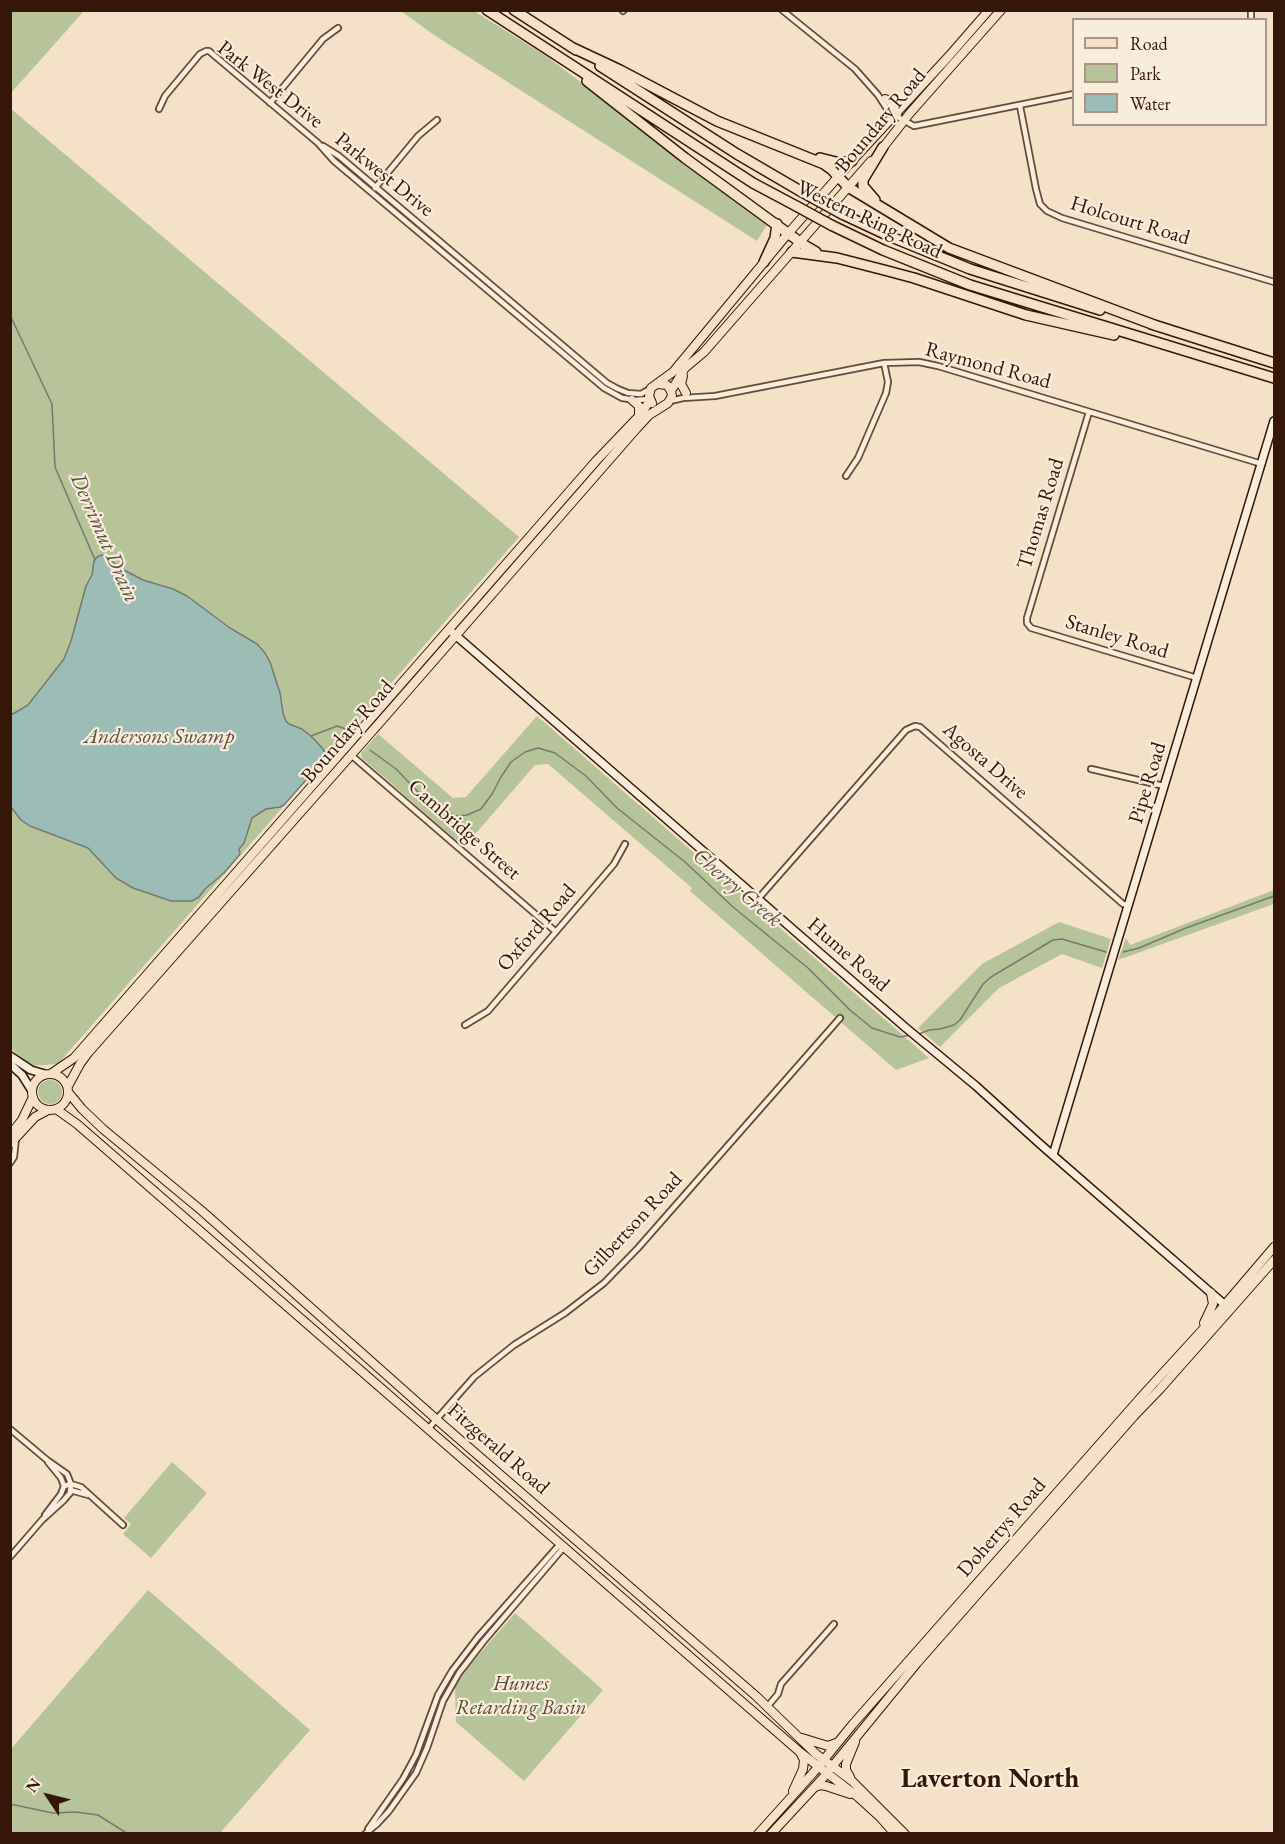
<!DOCTYPE html>
<style>
body{margin:0}
#map{position:relative;width:1285px;height:1844px;overflow:hidden;background:#f5e1c6;font-family:"EB Garamond",serif}
canvas{display:block}
.frame{position:absolute;inset:0;border:12px solid #361607;pointer-events:none}
.legend{position:absolute;left:1072px;top:18px;width:195px;height:108px;box-sizing:border-box;background:#f8ecda;border:2px solid #aa9686;margin:0;padding:8px 10px;list-style:none;font-size:18px;color:#361607}
.legend li{display:flex;align-items:center;gap:12px;height:30px}
.legend b{width:30px;border:2px solid #aa9686}
.north{position:absolute;left:18px;top:1766px;width:60px;height:60px;-webkit-text-stroke:4px #f8ecda;paint-order:stroke;rotate:305deg;font-size:16px;font-weight:700;line-height:24px;text-align:center;color:#361607}
.north::after{content:'';display:block;margin:auto;width:21px;height:27px;background:#361607;clip-path:polygon(50% 0,100% 100%,50% 72%,0 100%)}
</style>
<div id="map">
<canvas width="1285" height="1844"></canvas>
<div class="frame"></div>
<ul class="legend">
<li><b style="height:8px;background:#f5e1c6"></b>Road</li>
<li><b style="height:16px;background:#b7c498"></b>Park</li>
<li><b style="height:16px;background:#9cbdb6"></b>Water</li>
</ul>
<div class="north">N</div>
</div>
<script>
const c = document.querySelector('canvas').getContext('2d');
c.lineJoin = 'round';
function paint(path, color) { c.fillStyle = color; c.fill(path, 'evenodd'); }
const poly = rows => new Path2D(rows.map(r => 'M' + r).join(''));
function trace(path, color, width, dash) { c.strokeStyle = color; c.lineWidth = width; c.lineCap = dash ? 'butt' : 'round'; c.setLineDash(dash || []); c.stroke(path); }
function label(font, color, halo, rows, align = 'center') {
  c.font = font + ' "EB Garamond",serif'; c.lineWidth = 4.5; c.setLineDash([]); c.textBaseline = 'middle'; c.strokeStyle = halo; c.fillStyle = color; for (const [text, x, y, turn = 0] of rows) {
    c.save(); c.translate(x, y); c.rotate((+turn || 0) * Math.PI / 180); c.textAlign = isNaN(turn) ? turn : align; if (halo) c.strokeText(text, 0, 0); c.fillText(text, 0, 0); c.restore();
  }
}
paint(poly([
 [11,10,84,11,11,93,10,11],
 [401,11,474,11,546,56,768,223,757,241,434,35],
 [10,108,519,537,58,1064,31,1066,10,1048],
 [537,716,929,1058,896,1070,690,891,692,888,548,764,535,765,464,847,362,758,361,753,378,734,453,798,466,797],
 [1274,890,1274,904,1118,960,1126,938,1130,945],
 [1059,922,1111,939,1102,968,1062,954,999,988,940,1047,918,1028,982,964],
 '38 1092a12 12 0 1 1 24 0a12 12 0 1 1-24 0Z',
 [172,1462,207,1493,151,1558,123,1534,131,1524,124,1518],
 [148,1590,310,1730,220,1833,11,1833,11,1749],
 [515,1613,603,1690,524,1781,456,1722,455,1687,469,1666]
]), '#b7c498');
const water = poly([
 [102,555,108,557,118,567,143,580,173,589,187,596,230,628,257,644,265,653,270,662,280,693,283,713,286,721,289,724,302,729,311,736,323,749,325,753,319,765,284,805,280,807,266,809,252,818,244,843,239,849,240,854,224,873,205,889,199,897,192,901,171,901,133,888,116,878,88,848,30,826,21,820,11,807,11,715,28,705,64,659,71,641,86,586,92,575,94,561,97,557,102,555]
]);
paint(water, '#9cbdb6');
trace(water, '#737a70', 1.5);
trace(poly([
 [10,315,52,404,55,467,95,560],
 [311,736,337,726,352,731],
 [370,750,396,769,422,796,455,816,467,815,481,809,492,794,501,777,511,762,525,752,538,748,555,753,586,776,617,808,685,862,733,907,808,968,850,1010,872,1028,900,1037,911,1035],
 [1123,952,1139,948,1186,928,1274,896],
 [919,1034,929,1030,940,1029,954,1025,960,1020,983,984,991,977,1053,940,1062,939,1106,952],
 [10,1804,53,1813,76,1812,98,1815,128,1834]
]), '#737a70', 1.5);
const street = poly([
 [782,10,855,69,878,95,889,112,914,126,1074,94],
 [1251,10,1251,20],
 [623,11,624,10],
 [886,100,899,114],
 [270,103,323,39,338,28],
 [1020,106,1036,189,1040,204,1047,211,1062,218,1274,282],
 [159,109,165,96,200,54,206,51,209,51,318,143,334,161,604,388,622,398,636,400,650,399],
 [323,146,339,156,607,383,618,389,628,393,641,394,650,389],
 [375,188,418,136,437,120],
 [670,401,683,398,715,396,884,363,919,362,938,366,1262,464],
 [1089,412,1027,618,1027,623,1031,628,1197,678],
 [846,476,858,458,886,393,888,382,884,363],
 [351,755,555,931],
 [1091,769,1164,786],
 [758,899,906,730,915,726,920,727,1123,904,1128,905],
 [465,1025,488,1011,614,864,625,844],
 [10,1163,14,1157,16,1138],
 [10,1429,47,1460,67,1474,71,1484,70,1493,63,1501,42,1520,10,1557],
 [428,1429,474,1377,514,1345,565,1313,604,1283,638,1248,840,1018],
 [64,1486,71,1484,81,1487,123,1525],
 [70,1490,88,1495],
 [45,1515,61,1494,64,1486,61,1478,48,1462],
 [767,1707,778,1694,781,1684,834,1624],
 [368,1829,403,1779,416,1755,438,1695,452,1671,478,1637,560,1544],
 [365,1834,377,1824,389,1811,416,1773,427,1748,443,1701,459,1673,483,1642,564,1547]
]);
const secondary = poly([
 [453,633,906,1028,976,1086,1040,1144,1225,1305],
 [10,1056,31,1070,45,1074],
 [10,1064,22,1075,32,1091],
 [1053,1155,1274,421]
]);
const primary = poly([
 [885,99,896,103,906,102],
 [881,150,910,113,1001,10],
 [683,376,681,384,686,393],
 [671,391,685,368,704,352,871,161],
 [632,400,639,406,639,416],
 [652,403,649,396,651,388,673,372,785,237,852,161,949,56,989,10],
 [52,1073,74,1058,596,461,642,413,650,400],
 '32 1092a18 18 0 1 1 36 0a18 18 0 1 1-36 0Z',
 [68,1086,80,1064,88,1053,382,720,637,428,649,415,668,403,672,396,671,391,667,385,658,384],
 [68,1092,82,1109,103,1129,202,1211,436,1419,756,1696,816,1754,852,1781,905,1834],
 [56,1109,77,1124,801,1753,858,1797,880,1817,895,1834],
 [10,1135,22,1120,33,1097],
 [10,1144,35,1117,48,1110],
 [1204,1323,1213,1304,1211,1293],
 [802,1738,828,1746,836,1743],
 [850,1777,846,1770,846,1764,855,1742],
 [815,1787,821,1785,826,1786,850,1794],
 [793,1791,803,1769,804,1760,801,1754],
 [758,1834,813,1773,853,1724,1143,1395,1216,1315,1274,1247],
 [771,1834,822,1779,917,1663,1134,1416,1160,1389,1274,1260]
]);
const highway = poly([
 [487,10,753,183,798,207],
 [514,10,576,50],
 [571,47,620,70,717,121,824,164,831,169,848,187,949,248,1157,326],
 [600,66,737,154,802,192],
 [587,81,685,158,804,245,816,252],
 [820,158,840,163,852,161],
 [875,200,863,186,863,180,883,147],
 [842,214,889,236,970,269,1100,310],
 [831,225,883,250,970,285,1274,378],
 [792,252,837,258,884,270,914,278,1026,315,1114,335],
 [764,262,775,238,777,224],
 [1151,324,1274,363]
]);
trace(street, '#664937', 8);
trace(secondary, '#361607', 10);
trace(primary, '#361607', 10);
trace(highway, '#361607', 12);
trace(street, '#f8ecda', 4.5);
trace(secondary, '#f8ecda', 7);
trace(primary, '#f5e1c6', 8);
trace(highway, '#f5e1c6', 9);
const highwayBridge = poly([
 [802,192,842,214],
 [798,207,831,225]
]);
trace(highwayBridge, '#361607', 12, []);
trace(highwayBridge, '#f5e1c6', 9);
label('21px', '#361607', '#f8ecda', [
 ["Park West Drive",270,85,38],
 ["Boundary Road",881,121,-50],
 ["Parkwest Drive",384,175,39],
 ["Western Ring Road",869,220,25],
 ["Holcourt Road",1130,221,17],
 ["Raymond Road",988,366,15],
 ["Thomas Road",1041,514,-73],
 ["Stanley Road",1117,637,17],
 ["Boundary Road",348,732,-49],
 ["Agosta Drive",985,761,41],
 ["Pipe Road",1148,783,-73],
 ["Cambridge Street",464,830,41],
 ["Oxford Road",537,928,-49],
 ["Hume Road",848,955,41],
 ["Gilbertson Road",633,1225,-47],
 ["Fitzgerald Road",498,1449,41],
 ["Dohertys Road",1002,1528,-49]
]);
label('italic 21px', '#5d4a32', '#f8ecda', [
 ["Humes",521,1684],
 ["Retarding Basin",521,1708]
]);
label('italic 22px', '#5a5044', '#f8ecda', [
 ["Derrimut Drain",104,538,66],
 ["Andersons Swamp",159,737],
 ["Cherry Creek",737,888,40]
]);
label('bold 27px', '#361607', '#f8ecda', [
 ["Laverton North",990,1780]
]);
</script>
